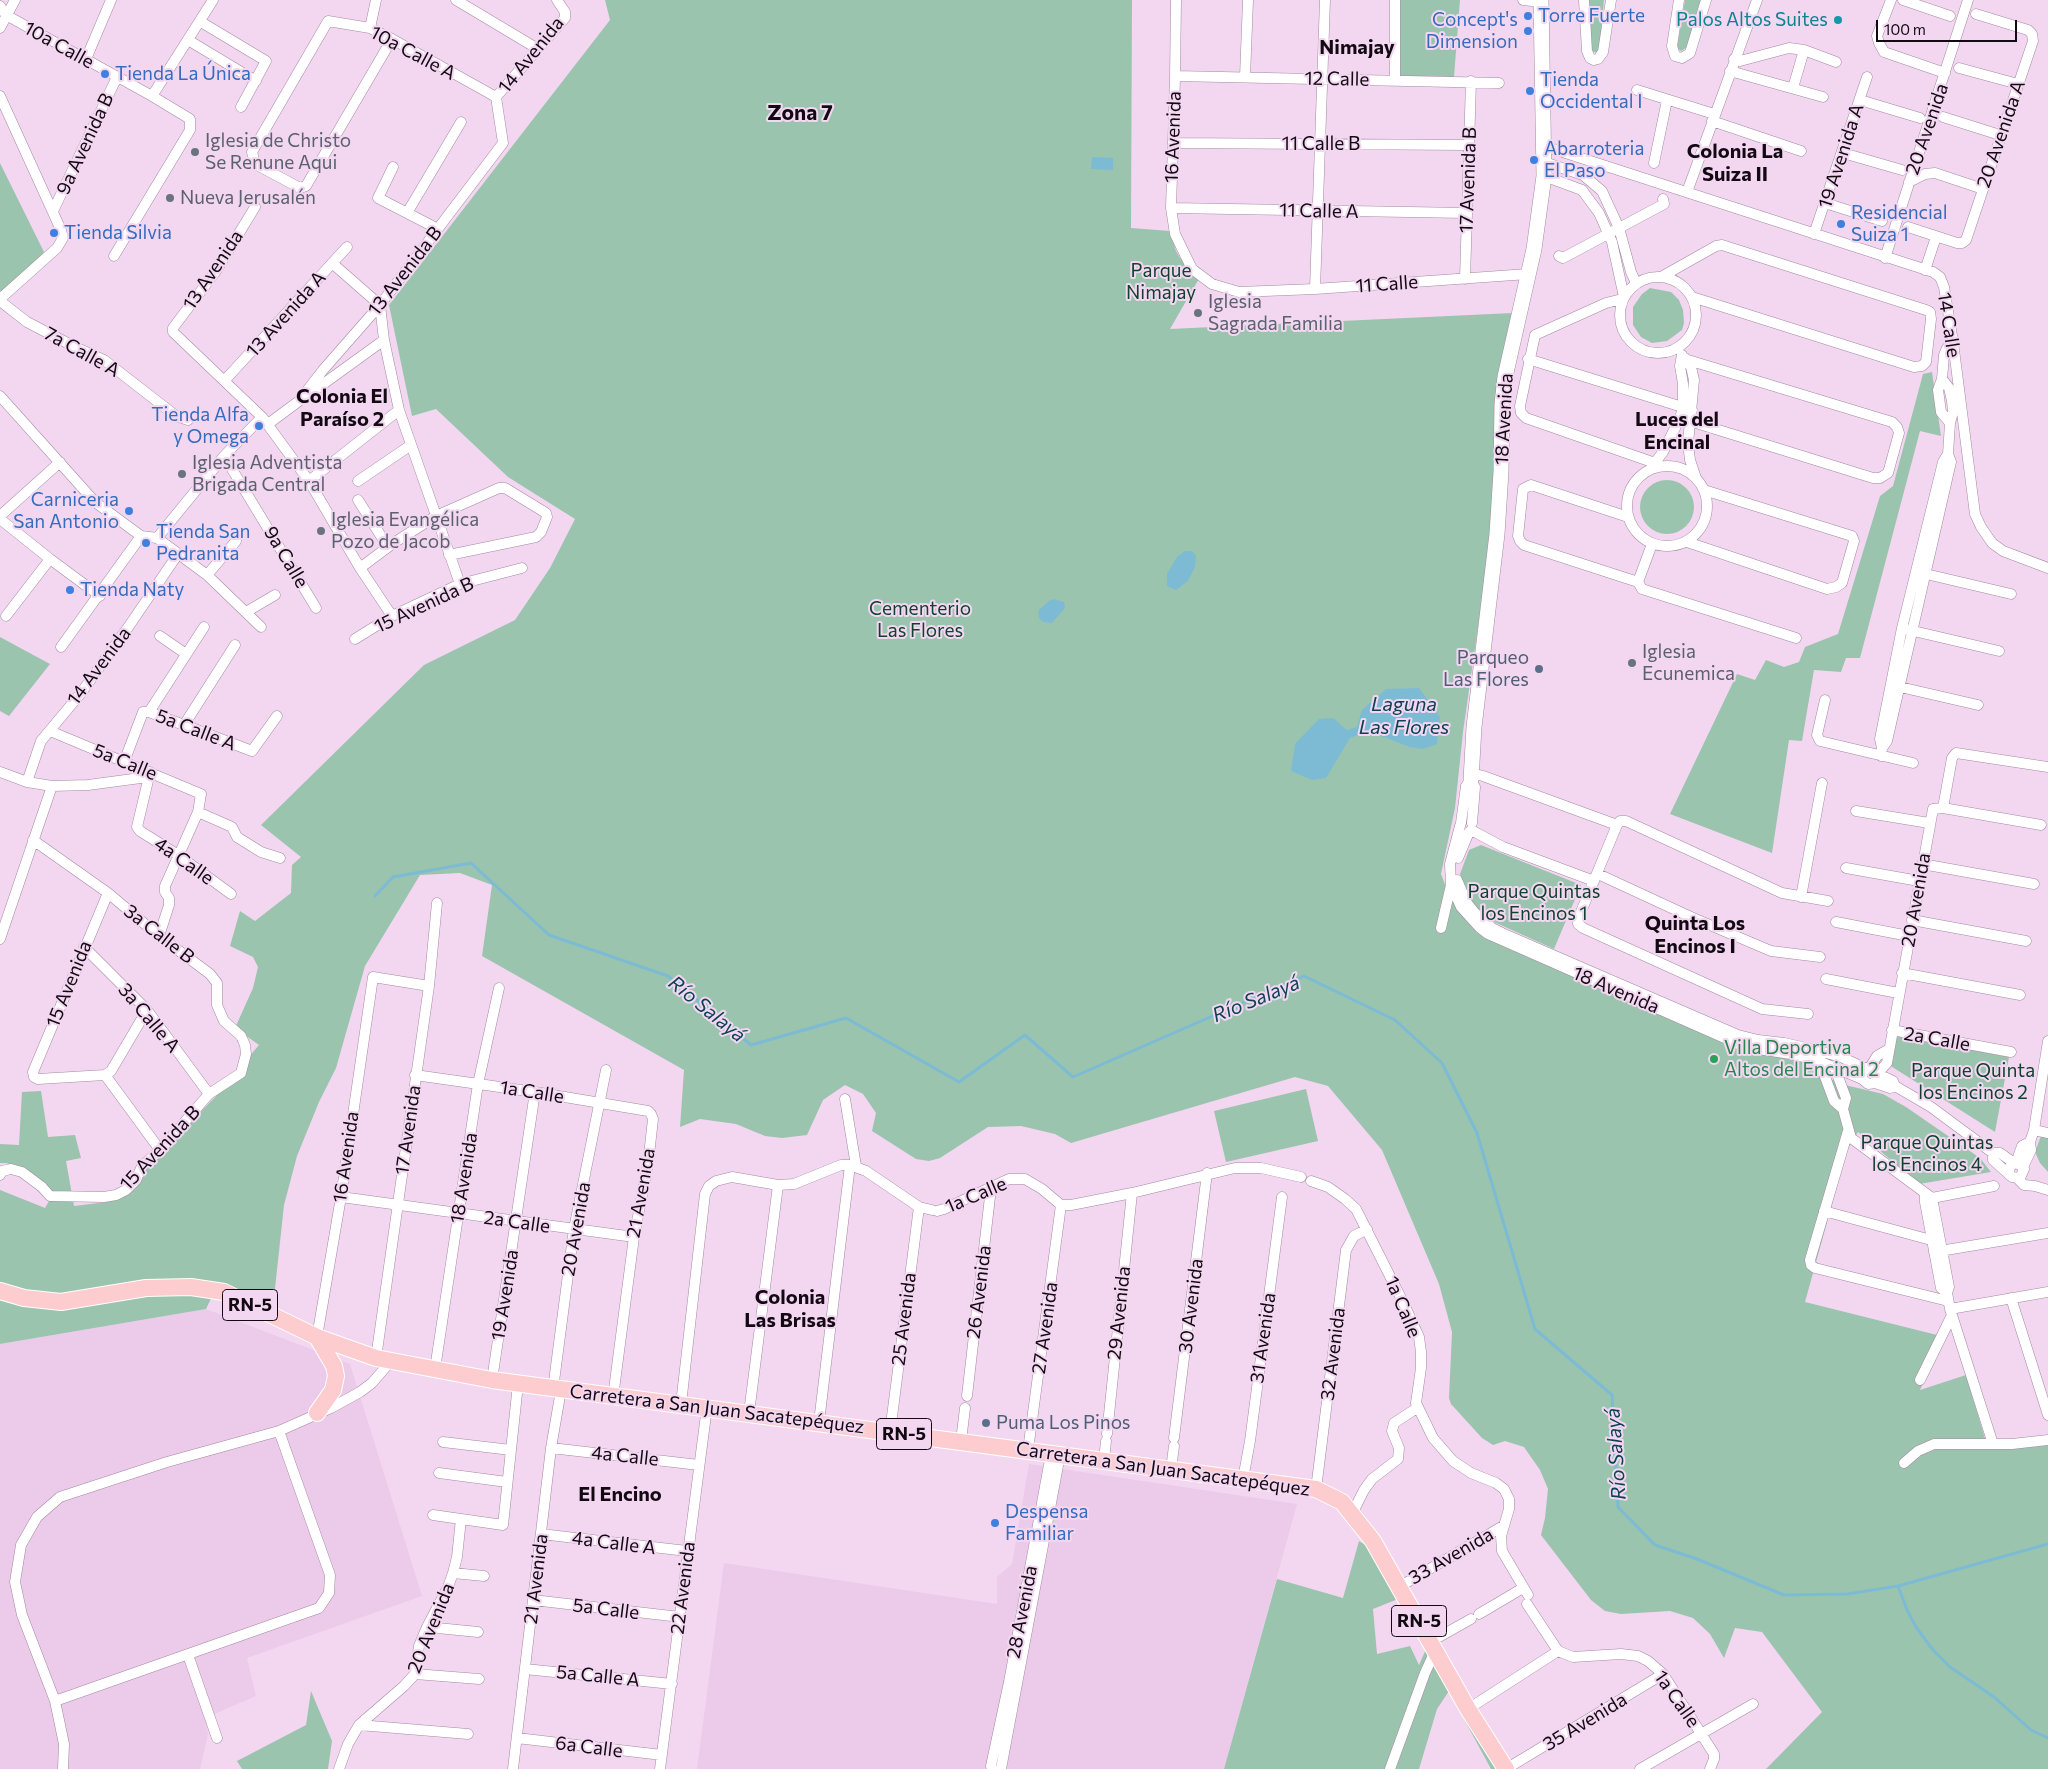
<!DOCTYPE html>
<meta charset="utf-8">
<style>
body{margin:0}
#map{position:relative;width:2048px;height:1769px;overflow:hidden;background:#f3d7f1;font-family:Commissioner,sans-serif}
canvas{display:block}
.scale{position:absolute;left:1876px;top:20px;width:141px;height:22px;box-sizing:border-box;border:2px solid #120912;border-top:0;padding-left:6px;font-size:15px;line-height:18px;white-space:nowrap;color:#120912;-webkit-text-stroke:4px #f3d7f1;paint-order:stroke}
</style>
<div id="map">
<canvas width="2048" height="1769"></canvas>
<div class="scale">100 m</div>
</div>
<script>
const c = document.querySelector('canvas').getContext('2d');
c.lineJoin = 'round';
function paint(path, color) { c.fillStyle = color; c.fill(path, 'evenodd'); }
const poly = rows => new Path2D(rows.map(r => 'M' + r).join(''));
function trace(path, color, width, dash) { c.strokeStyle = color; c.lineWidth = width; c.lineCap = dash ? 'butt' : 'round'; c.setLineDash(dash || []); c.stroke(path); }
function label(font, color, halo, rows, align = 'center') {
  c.font = font + ' Commissioner,sans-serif'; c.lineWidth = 4; c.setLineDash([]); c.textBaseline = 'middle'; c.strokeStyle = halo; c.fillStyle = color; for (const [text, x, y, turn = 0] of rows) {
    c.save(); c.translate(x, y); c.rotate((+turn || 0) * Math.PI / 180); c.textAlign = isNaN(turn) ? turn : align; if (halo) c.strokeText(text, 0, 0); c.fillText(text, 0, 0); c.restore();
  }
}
paint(poly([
 [206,1309,350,1364,422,1596,247,1658,256,1696,205,1718,208,1734,200,1769,0,1769,0,1344],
 [1029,1464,1297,1504,1224,1769,697,1769,724,1563,997,1604,997,1577,1012,1564]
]), '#eccae9');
paint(poly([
 [605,0,1132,0,1131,228,1170,231,1176,251,1180,258,1190,270,1200,277,1170,329,1513,313,1491,536,1463,732,1455,808,1441,874,1450,898,1468,921,1815,1063,1818,1074,1845,1085,1883,1094,1906,1107,1980,1158,1991,1172,1919,1184,1858,1132,1847,1150,1805,1302,1945,1337,1920,1390,1966,1375,1986,1442,2048,1441,2048,1769,1766,1769,1822,1712,1762,1632,1735,1628,1724,1658,1710,1634,1693,1618,1670,1611,1621,1614,1605,1611,1591,1600,1541,1535,1545,1518,1548,1489,1540,1470,1524,1447,1505,1441,1493,1445,1482,1438,1451,1404,1449,1398,1452,1332,1439,1284,1382,1150,1328,1086,1295,1077,1071,1143,1055,1134,1021,1126,988,1127,940,1158,929,1161,916,1159,872,1131,876,1113,863,1094,845,1085,823,1100,807,1135,782,1138,765,1136,736,1124,700,1119,680,1127,684,1070,482,956,492,885,460,873,420,875,365,966,336,1068,319,1102,297,1156,284,1205,273,1307,217,1286,206,1309,0,1344,0,1190,45,1208,49,1201,7,1163,0,1163,0,1144,19,1145,22,1092,41,1091,48,1137,75,1135,81,1158,66,1161,74,1206,107,1202,130,1190,145,1170,216,1096,259,1045,235,1028,253,988,258,967,253,957,230,946,240,911,255,921,291,893,292,865,301,857,261,825,424,665,515,620,550,568,575,519,508,477,436,409,412,416,389,305,610,20],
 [1399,0,1460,0,1454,77,1400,76],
 [1589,0,1604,0,1599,53,1590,51],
 [1685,0,1701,0,1689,46,1681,51,1677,48],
 [0,163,44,252,27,272,2,294,0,290],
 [1650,288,1671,292,1679,300,1683,310,1684,323,1682,330,1667,341,1652,343,1641,337,1633,325,1633,307,1642,294],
 [1932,372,1941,436,1920,431,1860,658,1846,658,1841,672,1814,670,1802,741,1789,740,1772,853,1670,814,1737,674,1755,680,1766,660,1784,667,1799,662,1805,647,1838,634,1880,496,1893,486,1923,374],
 '1640 507a27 27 0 1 1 54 0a27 27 0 1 1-54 0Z',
 [0,637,50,664,9,716,0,711],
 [1481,845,1581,885,1554,949,1483,917,1466,894,1460,874,1469,850],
 [1898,1036,2009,1057,1995,1132,1886,1063],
 [1306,1089,1318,1141,1226,1162,1214,1111],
 [2048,1134,2048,1172,2040,1163,2035,1152,2041,1136],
 [1359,1541,1369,1547,1398,1599,1373,1609,1377,1654,1410,1646,1419,1665,1427,1647,1450,1691,1496,1769,1491,1769,1449,1691,1437,1709,1419,1769,1224,1769,1277,1579,1343,1598],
 [311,1691,332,1741,328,1769,242,1769,237,1761,306,1725]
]), '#9ac4ae');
paint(poly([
 [1092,157,1113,158,1113,170,1091,169],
 [1185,551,1192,551,1196,556,1195,567,1188,581,1176,590,1167,586,1167,574,1177,557],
 [1053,599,1064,602,1065,608,1052,623,1043,622,1039,618,1038,611,1049,601],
 [1419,688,1440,717,1437,744,1423,749,1410,747,1368,731,1350,738,1326,778,1312,780,1291,771,1295,744,1319,719,1333,718,1347,730,1357,727,1362,710,1386,689]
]), '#7dbbd5');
trace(poly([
 [375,896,393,877,471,863,549,935,668,976,751,1045,846,1018,959,1082,1025,1035,1073,1077,1304,976,1395,1020,1442,1063,1477,1133,1535,1329,1612,1395,1618,1507,1655,1545,1697,1559,1784,1595,1847,1594,1898,1586,2048,1544],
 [1898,1586,1907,1610,1916,1627,1933,1650,1950,1667,1994,1697,2031,1730,2048,1738]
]), '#7dbbd5', 3);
const street = poly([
 [456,0,538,49],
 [1176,0,1175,78,1171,208,1175,234,1192,269,1212,284,1239,292,1315,289,1528,274],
 [1523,0,1541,2],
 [1584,0,1587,51,1590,58,1594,60,1598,59,1603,52,1611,0],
 [1679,0,1672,46,1675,56,1682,58,1690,53,1706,0],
 [1891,0,1877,36,1879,43,1884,52,1945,73],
 [1903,0,1950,16],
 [0,6,6,15,152,96,190,119,190,130,114,256],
 [201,22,266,61,241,107],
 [0,28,15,0],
 [370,28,376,0],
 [392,39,306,186,300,188,255,164,252,152,328,21,370,28,392,39,496,97],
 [188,40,256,81],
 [86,59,111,0],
 [1734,59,1740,61,1789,48,1804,50,1836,62],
 [1959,68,2018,84],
 [1730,71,1823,97],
 [1175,76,1499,83],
 [1245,77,1248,0],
 [1395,80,1395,0],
 [1793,88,1804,50],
 [1637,90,1714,114],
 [0,96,61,230,63,238,57,248,0,299],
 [152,96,213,0],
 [496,97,565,18,565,12,557,0],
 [1860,100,1920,118],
 [1943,117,2000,135],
 [1712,121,1801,151],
 [1173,143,1469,145],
 [1544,146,1933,272,1940,277,1944,287,1953,342,1975,514,1981,527,1992,543,2003,551,2048,568],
 [1843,153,1902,170],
 [1544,162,1583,175,1602,191,1619,228,1631,272,1636,283],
 [1654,163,1667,100],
 [393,167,378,198,438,229],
 [1544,176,1582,190,1599,213,1612,242,1624,297],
 [1909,182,1925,174,1935,173,1983,189],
 [1687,192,1757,0],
 [1825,203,1882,221],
 [255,207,216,271,173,328,173,332,262,417,309,481,360,568,392,616],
 [1171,208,1467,213],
 [53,211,117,77],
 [407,213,461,122],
 [1908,227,1957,243,1962,243,1966,240,2033,41,2032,34,2028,30,1976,14],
 [1814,234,1867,77],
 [1559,256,1563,258,1619,228,1664,204,1663,199],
 [1885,258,1968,0],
 [332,263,380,305,384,340,399,410,460,584],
 [1925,270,1936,237],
 '1620 315a38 38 0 1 1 76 0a38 38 0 1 1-76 0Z',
 [1661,277,1716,246,1722,245,1926,310,1930,312,1931,319,1926,362,1922,366,1914,367,1692,297],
 [1465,279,1471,81],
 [1315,289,1325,0],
 [1622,299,1606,303,1535,335,1520,406,1521,413,1526,418,1655,463],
 [0,301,27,322,73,346,104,360,176,416,188,420],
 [1685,358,1691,367,1694,380,1688,443,1690,460,1696,478],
 [1528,359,1692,410],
 [225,380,347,247],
 [308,395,384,340],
 [0,396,95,502,141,536,157,538,207,575,261,627],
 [1680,418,1873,478,1880,478,1888,473,1899,433,1897,427,1892,422,1688,360],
 [1950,423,1941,412,1938,390,1942,379,1944,355,1947,348,1953,342],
 [268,424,299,401,323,370,380,305,503,143,496,97],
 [224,456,316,608],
 '1627 506a40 40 0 1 1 80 0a40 40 0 1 1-80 0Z',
 [1651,468,1663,452,1680,418,1683,408,1683,384,1680,366,1682,355],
 [309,481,399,410],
 [358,481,411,445],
 [358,500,388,547],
 [0,516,60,462],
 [1628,517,1531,485,1523,489,1518,536,1520,541,1524,545,1638,582],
 [0,519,50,559,100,596],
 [157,538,224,456,262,417],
 [1687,542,1827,589,1836,587,1842,583,1854,541,1852,536,1704,490],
 [1652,544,1638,582,1642,589,1796,638],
 [360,568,392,544,436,516,499,488,505,488,546,513,547,517,541,532,536,537,449,555],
 [1926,574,2011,594],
 [207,575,236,541],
 [246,612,275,595],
 [6,616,50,559],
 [1905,629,1999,651],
 [160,636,186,654],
 [355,639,392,616,460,584,522,568],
 [61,647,141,536],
 [1900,687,1978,705],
 [1825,700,1817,735,1820,741,1913,763],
 [149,712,204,627],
 [184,725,235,645],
 [50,731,201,794,198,812,165,886,165,892,169,898,169,905,159,936],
 [1882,748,1880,739,1902,628,1943,462,1948,454],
 [1881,756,1882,748,1887,741,1951,462,1948,454,1950,423,1953,412,1952,401,1949,388,1942,379],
 [124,762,143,712,149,712,184,725,252,751,277,716],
 [0,772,27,782,52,786,88,785,148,777],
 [150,772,137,827,140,831,178,855,231,894],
 [1471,773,1483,776,1617,825],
 [27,782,41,741,81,693,129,626,178,554],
 [1943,808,1952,758,1956,753,2048,767],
 [1856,811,1929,823],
 [198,812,232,827,237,837,261,852,280,858],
 [1461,823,1466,786,1471,780,1475,787,1472,823],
 [1460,826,1450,864,1451,885,1461,907,1479,927,1488,934,1745,1047,1791,1054,1819,1061,1862,1079,1868,1084,1875,1083,1878,1073,1874,1070,1867,1069,1862,1074,1862,1079],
 [1471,830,1503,847,1594,881],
 [1458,858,1469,832],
 [1922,864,2034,884],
 [1846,868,1919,881],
 [1598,874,1691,917,1771,951,1820,957],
 [1457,880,1467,903,1475,913,1492,928,1502,933,1738,1035,1758,1040,1784,1043,1815,1050,1841,1057,1867,1069],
 [108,893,33,1072,34,1077,38,1079,105,1075,160,1150],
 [1801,897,1822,783],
 [1912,920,2026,941],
 [1836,922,1909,936],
 [1441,928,1451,885],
 [0,939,52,786],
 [84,947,147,1010,209,1094],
 [1902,973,2020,995],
 [1826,979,1898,993],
 [1808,1014,1762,1009,1583,928,1578,924,1578,919,1617,825,1620,821,1626,821,1782,893,1828,901],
 [1892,1030,2011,1052],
 [1818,1058,1834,1101,1843,1109],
 [1834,1066,1846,1098,1843,1109,1851,1138,1932,1198,1949,1287,1947,1293,1950,1309,1993,1444],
 [1869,1069,1877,1056,1889,1049],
 [1878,1073,1887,1063,1933,809,1943,808,2041,825],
 [105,1075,111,1071,147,1010],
 [415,1075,535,1092,648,1111,651,1114,653,1119,648,1164,634,1237,613,1397],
 [1875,1083,1890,1088,1895,1086,1893,1081,1878,1074],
 [1895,1086,1931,1107,1993,1153],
 [845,1099,856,1166],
 [2034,1130,2048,1133],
 [1848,1131,1810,1260,1811,1265,1815,1268,1948,1301],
 [1993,1153,1993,1160,2012,1177,2020,1178,2024,1169,2019,1164,2014,1163,2010,1167,2009,1173],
 [1993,1153,2000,1153,2014,1163],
 [2016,1163,2022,1146,2030,1142],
 [2023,1167,2031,1150,2030,1142,2034,1130,2048,1041],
 [0,1175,2,1171,11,1169,22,1172,42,1187,50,1196,104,1197,116,1195,126,1190,136,1180,142,1166,160,1150,209,1094,241,1073,246,1054,245,1045,241,1036,224,1021,217,1005,217,983,210,974,159,936,108,893,33,840],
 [2017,1178,2024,1185,2035,1186,2048,1190],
 [1311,1181,1328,1187,1345,1199,1356,1209,1404,1304,1419,1337,1421,1352,1421,1368,1416,1403,1433,1438,1453,1461,1471,1473,1496,1483,1504,1489,1509,1499,1509,1509,1501,1536,1502,1551,1528,1595],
 [1925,1194,1925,1202,1941,1288,1947,1293],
 [341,1197,634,1237],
 [1932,1198,1994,1186],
 [937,1211,944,1209,1009,1179,1025,1179,1042,1189,1061,1205,1071,1205,1132,1193,1235,1168,1261,1168,1301,1177],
 [1824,1211,1931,1240],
 [1934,1252,2048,1233],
 [2011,1298,2048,1415],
 [1950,1309,2048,1292],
 [317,1337,341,1197,373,977,429,986],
 [376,1358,429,986,437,903],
 [435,1369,478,1084,499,988],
 [492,1380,535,1092],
 [1920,1380,1952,1315],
 [553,1389,574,1229,606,1070],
 [967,1396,991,1188],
 [681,1404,705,1194,709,1186,716,1181,732,1177,778,1185,794,1184,841,1165,850,1165,866,1171,919,1207,932,1210],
 [749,1413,778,1185],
 [819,1422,850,1165],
 [890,1432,919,1207],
 [1107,1434,1132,1193],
 [1174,1438,1207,1173],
 [961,1441,965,1408],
 [443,1442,511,1450],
 [551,1448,699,1465],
 [1028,1450,1061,1205],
 [1104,1460,1106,1441],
 [1904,1463,1918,1451,1934,1444,2012,1444,2048,1440],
 [1171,1469,1174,1446],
 [439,1473,507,1482],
 [1243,1479,1250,1441,1282,1197],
 [1316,1489,1346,1250,1354,1236,1367,1229],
 [1352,1514,1364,1490,1372,1479,1398,1459,1399,1448,1392,1431,1394,1423,1417,1408],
 [433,1515,503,1525,518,1384],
 [541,1534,687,1551],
 [453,1573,484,1576],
 [1399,1587,1503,1526],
 [533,1600,680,1617],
 [1527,1604,1558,1651,1573,1657,1621,1654,1638,1656,1648,1661,1663,1674,1714,1754,1714,1759,1710,1769],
 [1479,1614,1523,1588],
 [427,1627,478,1632],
 [1430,1642,1471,1619],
 [188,1655,217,1738],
 [525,1669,672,1684],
 [415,1674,479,1679],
 [55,1701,319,1608,329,1593,330,1575,279,1431],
 [1468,1709,1558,1651],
 [359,1725,468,1734],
 [517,1738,662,1755],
 [63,1769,64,1744,55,1701,22,1615,15,1582,21,1545,37,1517,60,1497,167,1462,279,1431,331,1408,360,1392,372,1383,391,1361],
 [339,1769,348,1744,359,1725,404,1686,415,1674,419,1646,427,1627,448,1587,453,1573,457,1557,461,1519],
 [513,1769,551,1448,561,1390],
 [660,1769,707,1407],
 [992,1769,991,1766,1009,1682,1051,1454],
 [1001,1769,1060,1455],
 [1390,1769,1425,1673,1435,1651],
 [1506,1769,1663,1674],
 [1640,1769,1753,1704]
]);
const secondary = poly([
 [1471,780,1474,727,1497,534,1501,472,1502,404,1505,377,1534,249,1544,176,1541,0]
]);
const primary = poly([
 [0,1291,24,1298,61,1302,146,1288,191,1287,224,1292,317,1337,376,1358,492,1380,1316,1489,1342,1502,1373,1541,1468,1709,1506,1769],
 [317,1413,333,1390,336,1376,334,1366,317,1337]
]);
trace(street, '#a389a1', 11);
trace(secondary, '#a389a1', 16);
trace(primary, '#fff', 18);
trace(street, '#fff', 10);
trace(secondary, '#fff', 15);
trace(primary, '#fdccce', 16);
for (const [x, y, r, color] of [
 [1528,16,5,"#3f7fe0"],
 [1838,20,5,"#0f9aa8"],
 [1528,31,5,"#3f7fe0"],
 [105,74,5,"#3f7fe0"],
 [1530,91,5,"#3f7fe0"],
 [195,152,5,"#6b7280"],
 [1534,160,5,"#3f7fe0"],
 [170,198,5,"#6b7280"],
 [1841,224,5,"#3f7fe0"],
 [54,233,5,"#3f7fe0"],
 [1198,313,5,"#6b7280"],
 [259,426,5,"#3f7fe0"],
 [182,474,5,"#6b7280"],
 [129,511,5,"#3f7fe0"],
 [321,531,5,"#6b7280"],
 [146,543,5,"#3f7fe0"],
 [70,590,5,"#3f7fe0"],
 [1632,663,5,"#6b7280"],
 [1539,669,5,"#5c6f8a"],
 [1714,1059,5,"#2e9e5b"],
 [986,1423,5,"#5c6f8a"],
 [995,1523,5,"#3f7fe0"]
]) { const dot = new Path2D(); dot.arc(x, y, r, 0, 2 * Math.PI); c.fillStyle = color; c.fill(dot); trace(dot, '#f3d7f1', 2); }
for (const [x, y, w] of [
 [250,1305,55],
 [904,1434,55],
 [1419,1621,55]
]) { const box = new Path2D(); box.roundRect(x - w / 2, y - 15.5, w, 31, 4); c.fillStyle = '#f3d7f1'; c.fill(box); trace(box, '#120912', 1); }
label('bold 18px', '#120912', null, [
 ["RN-5",250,1305],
 ["RN-5",904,1434],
 ["RN-5",1419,1621]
]);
label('19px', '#366cbe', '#f3d7f1', [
 ["Torre Fuerte",1538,16],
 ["Concept's",1518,20,"right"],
 ["Dimension",1518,42,"right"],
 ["Tienda La Única",115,74],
 ["Tienda",1540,80],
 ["Occidental I",1540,102],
 ["Abarroteria",1544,149],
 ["El Paso",1544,171],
 ["Residencial",1851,213],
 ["Suiza 1",1851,235],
 ["Tienda Silvia",64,233],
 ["Tienda Alfa",249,415,"right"],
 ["y Omega",249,437,"right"],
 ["Carniceria",119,500,"right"],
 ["San Antonio",119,522,"right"],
 ["Tienda San",156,532],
 ["Pedranita",156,554],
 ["Tienda Naty",80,590],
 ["Despensa",1005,1512],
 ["Familiar",1005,1534]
], 'left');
label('19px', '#0d838f', '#f3d7f1', [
 ["Palos Altos Suites",1828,20]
], 'right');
label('19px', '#120912', '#f3d7f1', [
 ["10a Calle",59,45,29],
 ["10a Calle A",413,53,28],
 ["14 Avenida",531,55,-51],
 ["12 Calle",1337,79,1],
 ["20 Avenida",1927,129,-71],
 ["20 Avenida A",2001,134,-71],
 ["16 Avenida",1173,137,-88],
 ["9a Avenida B",85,144,-65],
 ["11 Calle B",1321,144],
 ["19 Avenida A",1841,156,-72],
 ["17 Avenida B",1468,180,-88],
 ["11 Calle A",1319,211,1],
 ["13 Avenida",213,270,-56],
 ["13 Avenida B",405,271,-52],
 ["11 Calle",1387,284,-4],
 ["13 Avenida A",286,314,-48],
 ["14 Calle",1949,325,81],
 ["7a Calle A",82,352,29],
 ["18 Avenida",1504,419,-87],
 ["9a Calle",286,557,59],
 ["15 Avenida B",424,605,-25],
 ["14 Avenida",99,666,-53],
 ["5a Calle A",196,730,21],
 ["5a Calle",125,762,22],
 ["4a Calle",184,861,35],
 ["20 Avenida",1916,900,-80],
 ["3a Calle B",159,934,38],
 ["15 Avenida",69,984,-68],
 ["18 Avenida",1616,990,23],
 ["3a Calle A",149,1018,50],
 ["2a Calle",1937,1039,10],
 ["1a Calle",532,1092,9],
 ["17 Avenida",408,1130,-82],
 ["15 Avenida B",160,1148,-47],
 ["16 Avenida",346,1157,-82],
 ["18 Avenida",464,1178,-81],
 ["21 Avenida",641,1193,-80],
 ["1a Calle",976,1195,-23],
 ["2a Calle",517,1222,8],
 ["20 Avenida",576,1229,-80],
 ["26 Avenida",979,1292,-83],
 ["19 Avenida",505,1295,-81],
 ["30 Avenida",1191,1306,-83],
 ["1a Calle",1403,1307,67],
 ["29 Avenida",1119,1313,-84],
 ["25 Avenida",904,1319,-83],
 ["27 Avenida",1045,1328,-82],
 ["31 Avenida",1263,1338,-82],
 ["32 Avenida",1333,1354,-83],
 ["Carretera a San Juan Sacatepéquez",717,1409,7],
 ["4a Calle",625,1456,6],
 ["Carretera a San Juan Sacatepéquez",1163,1469,8],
 ["4a Calle A",614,1543,7],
 ["33 Avenida",1451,1556,-30],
 ["21 Avenida",536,1579,-83],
 ["22 Avenida",683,1588,-83],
 ["5a Calle",606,1609,7],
 ["28 Avenida",1022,1612,-79],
 ["20 Avenida",431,1628,-68],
 ["5a Calle A",598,1676,6],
 ["1a Calle",1677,1699,55],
 ["35 Avenida",1585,1722,-31],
 ["6a Calle",589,1747,7]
]);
label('19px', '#5b616d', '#f3d7f1', [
 ["Iglesia de Christo",205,141],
 ["Se Renune Aqui",205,163],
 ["Nueva Jerusalén",180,198],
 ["Iglesia",1208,302],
 ["Sagrada Familia",1208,324],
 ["Iglesia Adventista",192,463],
 ["Brigada Central",192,485],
 ["Iglesia Evangélica",331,520],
 ["Pozo de Jacob",331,542],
 ["Iglesia",1642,652],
 ["Ecunemica",1642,674]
], 'left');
label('19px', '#10412d', '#f3d7f1', [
 ["Parque",1161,271],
 ["Nimajay",1161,293],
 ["Cementerio",920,609],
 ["Las Flores",920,631],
 ["Parque Quintas",1534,892],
 ["los Encinos 1",1534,914],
 ["Parque Quinta",1973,1071],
 ["los Encinos 2",1973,1093],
 ["Parque Quintas",1927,1143],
 ["los Encinos 4",1927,1165]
]);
label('19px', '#4e5e75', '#f3d7f1', [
 ["Parqueo",1529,658],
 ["Las Flores",1529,680],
 ["Puma Los Pinos",996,1423,"left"]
], 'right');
label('19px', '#27864d', '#f3d7f1', [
 ["Villa Deportiva",1724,1048],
 ["Altos del Encinal 2",1724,1070]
], 'left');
label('bold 20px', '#120912', '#f3d7f1', [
 ["Nimajay",1357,47],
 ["Colonia La",1735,151],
 ["Suiza II",1735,174],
 ["Colonia El",342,396],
 ["Paraíso 2",342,419],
 ["Luces del",1677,419],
 ["Encinal",1677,442],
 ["Quinta Los",1695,923],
 ["Encinos I",1695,946],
 ["Colonia",790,1297],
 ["Las Brisas",790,1320],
 ["El Encino",620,1494]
]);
label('italic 20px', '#0b4254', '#f3d7f1', [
 ["Laguna",1404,704],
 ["Las Flores",1404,727],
 ["Río Salayá",1256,999,-22],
 ["Río Salayá",707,1009,39],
 ["Río Salayá",1616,1454,-94]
]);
label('bold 21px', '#120912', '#f3d7f1', [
 ["Zona 7",800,113]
]);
</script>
